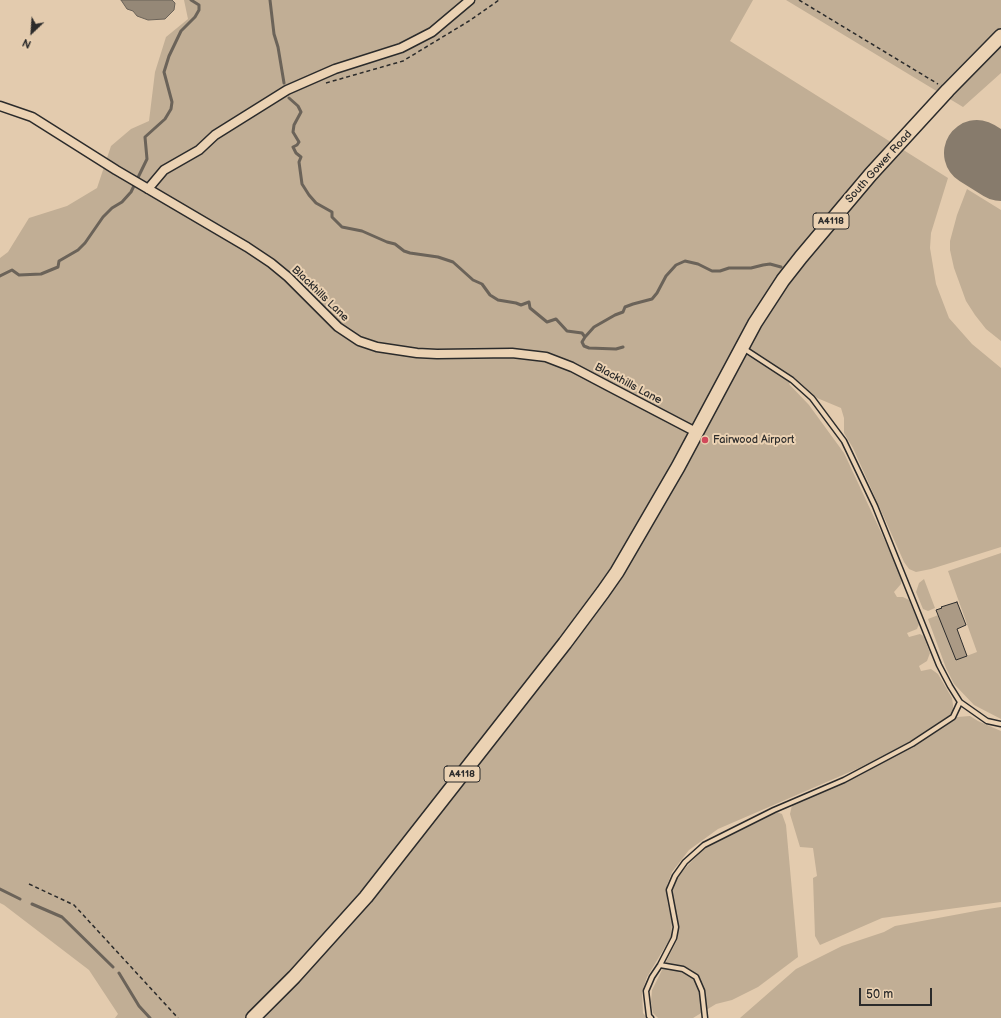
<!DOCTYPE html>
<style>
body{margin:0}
#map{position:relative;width:1001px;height:1018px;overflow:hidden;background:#e3cbae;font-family:"Balsamiq Sans",sans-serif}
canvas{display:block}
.north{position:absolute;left:12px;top:12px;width:40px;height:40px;-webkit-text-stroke:3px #ebd2b3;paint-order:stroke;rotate:205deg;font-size:11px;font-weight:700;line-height:16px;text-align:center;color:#2b2b2b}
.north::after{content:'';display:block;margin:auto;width:14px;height:18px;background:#2b2b2b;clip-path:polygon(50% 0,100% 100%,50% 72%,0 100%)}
.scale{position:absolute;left:859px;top:988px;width:73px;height:18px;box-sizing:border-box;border:2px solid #2b2b2b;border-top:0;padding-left:5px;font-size:12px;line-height:14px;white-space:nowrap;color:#2b2b2b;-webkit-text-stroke:3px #ebd2b3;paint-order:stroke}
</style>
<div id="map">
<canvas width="1001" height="1018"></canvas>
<div class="north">N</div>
<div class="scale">50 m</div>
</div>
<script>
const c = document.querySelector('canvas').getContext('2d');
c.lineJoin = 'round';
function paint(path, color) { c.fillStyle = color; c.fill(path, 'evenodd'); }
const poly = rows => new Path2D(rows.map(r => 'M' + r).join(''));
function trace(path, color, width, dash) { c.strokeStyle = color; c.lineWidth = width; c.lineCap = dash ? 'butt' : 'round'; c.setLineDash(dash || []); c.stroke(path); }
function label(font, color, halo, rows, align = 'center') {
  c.font = font + ' "Balsamiq Sans",sans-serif'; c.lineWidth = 4; c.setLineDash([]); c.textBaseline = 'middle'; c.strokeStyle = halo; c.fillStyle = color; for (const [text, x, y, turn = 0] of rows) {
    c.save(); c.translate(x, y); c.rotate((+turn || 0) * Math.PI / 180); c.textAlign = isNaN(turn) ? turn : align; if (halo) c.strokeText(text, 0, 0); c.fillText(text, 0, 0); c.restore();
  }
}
paint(poly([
 [184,0,753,0,730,41,948,178,931,233,930,248,936,284,949,318,972,344,1001,368,1001,547,931,569,916,572,909,569,904,562,853,448,844,433,844,418,841,408,817,398,794,377,789,384,809,405,844,453,902,577,901,584,894,592,897,597,903,597,909,600,919,624,917,629,907,633,909,637,920,634,922,635,924,637,928,648,930,653,927,661,919,666,921,671,931,669,938,674,952,698,953,705,953,712,949,716,911,741,859,768,718,829,689,850,672,872,667,885,667,900,672,923,671,937,647,977,642,992,643,1013,647,1018,115,1018,118,1014,89,970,4,905,0,903,0,258,8,252,29,218,67,206,97,188,111,146,131,129,149,121,155,72,166,37,188,19],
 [786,0,1001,0,1001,73,963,107],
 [967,189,1001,210,1001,341,986,329,975,315,966,301,954,268,950,250,950,241,957,215],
 [1001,553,1001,719,974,705,954,684,946,668,928,619,949,611,956,660,977,652,948,571],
 [924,579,935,608,928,611,923,609,916,592,919,583],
 [970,716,978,721,1001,731,1001,902,882,918,820,945,815,936,813,878,817,876,813,848,800,847,790,814,792,805,859,776,919,743,957,717],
 [777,812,782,814,786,825,798,957,758,987,732,1000,716,1004,693,1018,658,1018,653,1013,651,1002,652,990,678,938,678,926,674,910,672,891,677,877,705,847,726,835,757,820],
 [1001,907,1001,1018,740,1018,796,969,842,946,884,932,895,926,981,910]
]), '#c1ae95');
const water = poly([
 [121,0,172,0,175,3,174,10,165,19,148,20,137,16,133,11,127,9,121,0]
]);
paint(water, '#958877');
trace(water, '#6b6359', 1);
trace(poly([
 [270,0,274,34,278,47,284,83],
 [289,98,298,106,301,112,294,125,293,132,299,142,297,145,293,147,296,153,301,157,299,162,302,184,309,195,316,203,332,212,332,217,342,227,362,231,387,242,395,244,404,251,410,253,438,257,453,262,473,280,482,284,490,295,498,300,516,303,521,305,529,302,530,308,547,322,556,319,567,331,582,333,585,337,582,342,584,346,589,348,616,349,623,347],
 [0,276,12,270,19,275,41,274,58,267,59,261,78,250,85,243,103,217,112,208,122,202,131,192,147,159,145,137,165,119,171,109,172,102,164,72,169,56,181,31,195,17,199,10,199,5,191,0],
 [585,337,594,327,615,315,623,312,625,307,633,304,652,299,657,293,666,276,676,265,685,261,698,264,712,271,720,271,729,268,751,268,763,265,770,264,781,267],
 [0,889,20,899],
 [32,904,62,917,113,967],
 [119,973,139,1006,150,1018]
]), '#6b6359', 3);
trace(poly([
 [977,153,1001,168]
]), '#877b6c', 66);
const building = poly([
 [957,602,966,625,957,629,967,656,956,660,936,610,942,608,941,607,957,602]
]);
paint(building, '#ab9a85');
trace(building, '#2b2b2b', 1);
const lane = poly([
 [743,348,792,380,812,398,844,441,875,506,939,665,950,686,960,702,987,721,1001,724],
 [660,965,683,969,696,977,702,991,705,1018],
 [651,1018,649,1016,646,991,652,977,660,965,674,938,676,927,669,890,675,876,685,862,704,845,774,810,844,780,912,744,953,717,960,702]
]);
const street = poly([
 [0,106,32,117,116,170,247,247,271,263,288,277,338,327,359,341,377,347,417,353,437,354,512,353,546,357,572,367,608,386,696,432],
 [148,189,164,170,199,150,215,135,287,90,335,69,401,48,432,32,470,0]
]);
const primary = poly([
 [253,1018,294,977,366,897,565,643,603,592,617,572,678,467,755,323,783,280,801,257,871,174,948,90,1001,36]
]);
trace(lane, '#2b2b2b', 7);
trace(street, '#2b2b2b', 11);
trace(primary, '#2b2b2b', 16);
trace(poly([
 [799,0,938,84],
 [326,83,403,61,469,21,499,0],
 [29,884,74,905,178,1018]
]), '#2b2b2b', 1.5, [4, 3]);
trace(lane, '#ebd2b3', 4);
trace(street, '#ebd2b3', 8);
trace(primary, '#ebd2b3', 13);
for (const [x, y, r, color] of [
 [705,440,4,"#d1495b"]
]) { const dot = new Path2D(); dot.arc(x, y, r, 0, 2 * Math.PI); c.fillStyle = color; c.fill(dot); trace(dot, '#ebd2b3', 1.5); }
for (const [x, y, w] of [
 [831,221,36],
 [462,774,36]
]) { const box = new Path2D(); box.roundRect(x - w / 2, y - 8, w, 16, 3); c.fillStyle = '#ebd2b3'; c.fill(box); trace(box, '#2b2b2b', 1); }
label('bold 10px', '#2b2b2b', null, [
 ["A4118",831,221],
 ["A4118",462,774]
]);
label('11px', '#2b2b2b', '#ebd2b3', [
 ["South Gower Road",879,167,-48],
 ["Blackhills Lane",320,294,44],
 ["Blackhills Lane",628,384,28]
]);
label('11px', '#2b2b2b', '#ebd2b3', [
 ["Fairwood Airport",713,440]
], 'left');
</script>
